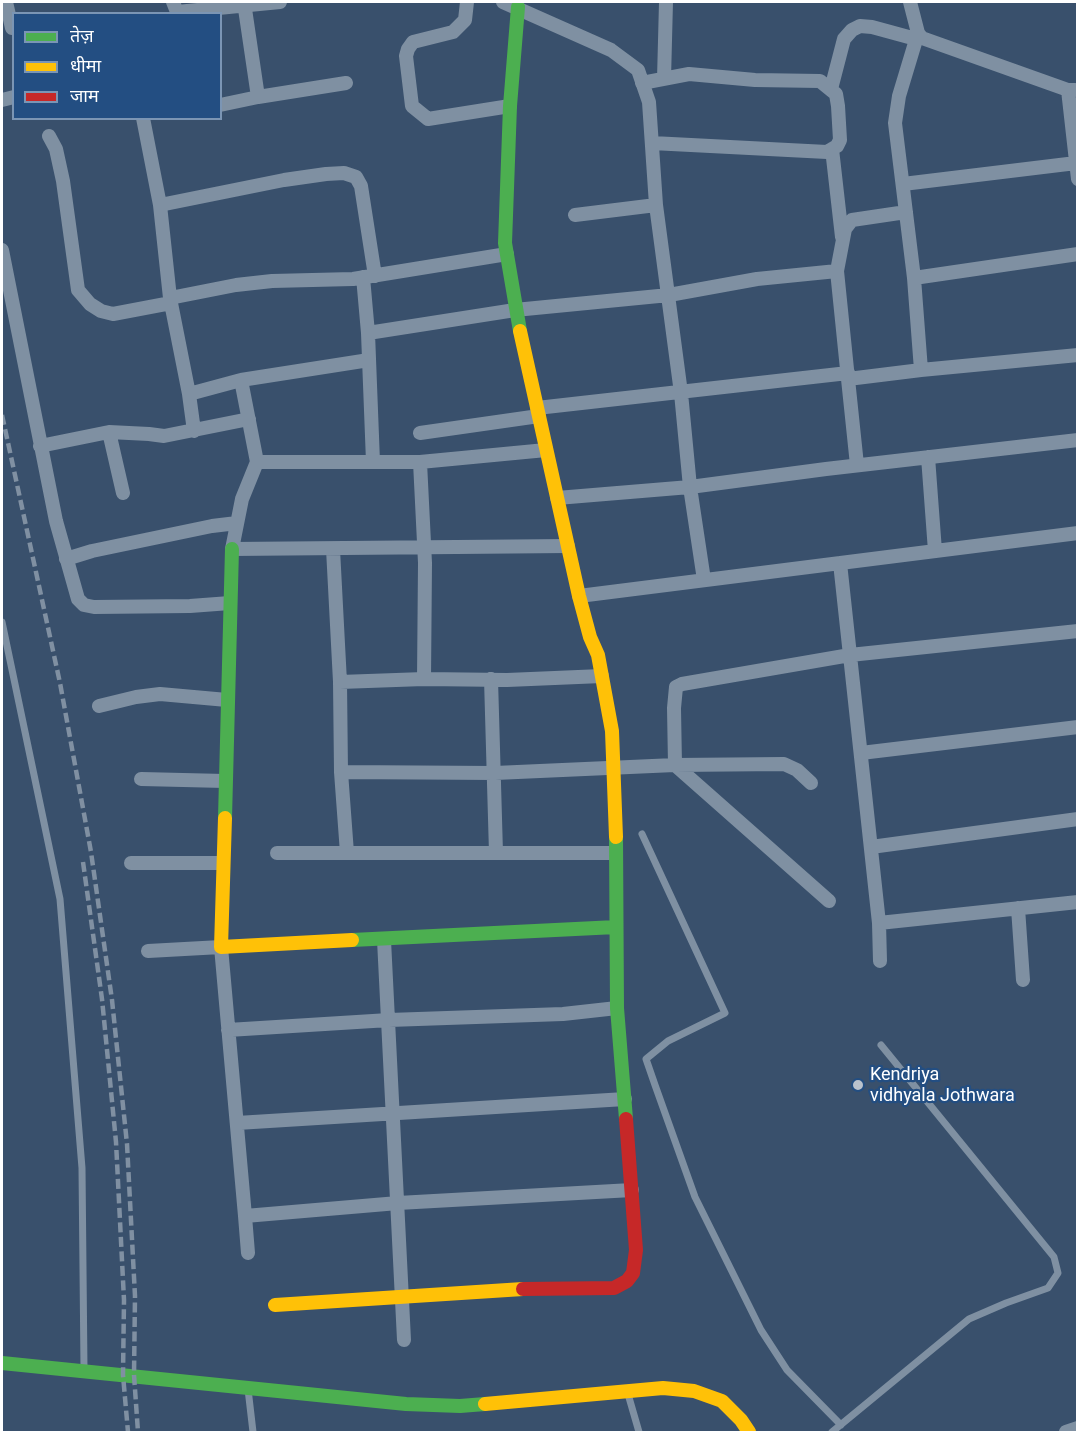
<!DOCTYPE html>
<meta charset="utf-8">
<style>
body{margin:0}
#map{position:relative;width:1079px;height:1434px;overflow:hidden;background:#39506c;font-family:Roboto,"Noto Sans Devanagari",sans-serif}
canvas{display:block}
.frame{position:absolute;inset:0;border:3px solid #fff;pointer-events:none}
.legend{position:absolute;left:12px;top:12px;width:210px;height:108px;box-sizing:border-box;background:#234e82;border:2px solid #7b95b4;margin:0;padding:8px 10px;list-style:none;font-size:18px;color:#fff}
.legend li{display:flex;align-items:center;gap:12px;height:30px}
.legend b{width:30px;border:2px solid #7b95b4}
</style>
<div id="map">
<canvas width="1079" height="1434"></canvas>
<div class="frame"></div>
<ul class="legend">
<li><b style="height:8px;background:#4caf50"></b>तेज़</li>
<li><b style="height:8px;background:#ffc107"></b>धीमा</li>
<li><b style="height:8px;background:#c62828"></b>जाम</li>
</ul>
</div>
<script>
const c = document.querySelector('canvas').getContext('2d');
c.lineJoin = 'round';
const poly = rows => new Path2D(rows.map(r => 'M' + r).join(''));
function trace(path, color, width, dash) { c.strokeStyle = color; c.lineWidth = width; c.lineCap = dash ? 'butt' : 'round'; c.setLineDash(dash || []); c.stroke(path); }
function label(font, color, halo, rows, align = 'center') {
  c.font = font + ' Roboto,sans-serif'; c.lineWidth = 4.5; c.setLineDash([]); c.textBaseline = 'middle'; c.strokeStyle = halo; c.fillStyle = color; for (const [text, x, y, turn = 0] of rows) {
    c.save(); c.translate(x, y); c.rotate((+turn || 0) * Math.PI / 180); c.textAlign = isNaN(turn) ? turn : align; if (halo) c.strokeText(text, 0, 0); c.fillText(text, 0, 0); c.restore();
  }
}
trace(poly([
 [2,622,60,899,82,1168,84,1369],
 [642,834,725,1013,668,1041,646,1059,655,1085,695,1197,761,1330,787,1370,841,1425],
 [248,1389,253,1432],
 [628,1394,639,1432],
 [832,1432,969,1319,1006,1303,1048,1288,1058,1273,1054,1257,881,1045]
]), '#7f90a2', 7);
trace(poly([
 [6,2,12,28],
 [173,2,177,12,280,2],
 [244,2,258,97],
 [467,2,465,20,453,32,413,42,408,49,406,56,412,106,428,119,510,106],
 [503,2,611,50,638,70,649,102,656,205,681,393,690,487,557,498],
 [910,2,918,33,922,38,1068,90],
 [918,33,899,96,895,123,914,278,1078,254],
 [664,79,666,2],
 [642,83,689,74,755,80,820,81,836,94,838,106,840,140,837,146,827,152,652,143],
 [831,89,844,39,852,30,860,26,872,27,916,39],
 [1075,90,1068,90,1078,179],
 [2,100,14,97],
 [220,105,258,97,346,83],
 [143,118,160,205,170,298,189,394,241,380],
 [49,136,56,149,63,181,78,290,90,304,101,311,113,314,171,303],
 [832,149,842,237],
 [903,184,1076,163],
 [160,205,284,180,326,174,344,173,356,177,361,186,375,276],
 [575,215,656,205],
 [2,250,56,521,78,599,84,605,94,607,190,606,230,603],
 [363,277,368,333],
 [914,278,921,370,1078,355],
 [170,298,236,285,272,281,353,279,507,254],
 [848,379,837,271,845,229,852,220,906,212],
 [189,394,194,431],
 [537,408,848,373],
 [109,432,123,493],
 [420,433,539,416],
 [40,446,109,432,149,434,164,436,249,419],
 [546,450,420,462,425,563,424,679,507,680,602,676],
 [928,457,935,551],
 [257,462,241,380,369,360],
 [373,462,368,333,515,310,669,295,757,279,837,271],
 [420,462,257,462,242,499,232,549,568,546],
 [857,465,848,379,921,370],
 [333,549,340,682,424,679],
 [66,559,92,551,212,526,237,523],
 [840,563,879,923,880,961],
 [704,580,690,487,826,469,1078,440],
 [579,596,1078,533],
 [491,679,496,853],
 [340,682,341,772,347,853,616,853],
 [99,706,136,697,160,694,227,700],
 [861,753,1078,727],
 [341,772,495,773,675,765,784,764,797,770,811,783],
 [141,779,225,781],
 [871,847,1078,819],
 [277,853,347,853],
 [131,863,223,863],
 [829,901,675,765,674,708,676,687,682,684,850,655,1078,631],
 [1018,908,1023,980],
 [879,923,1078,902],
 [384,940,404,1340],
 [148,951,221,947,245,1216,398,1203,632,1190],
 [228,1030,389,1020,563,1014,617,1008],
 [237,1123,625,1099],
 [245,1216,248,1253],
 [1066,1432,1078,1428]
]), '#7f90a2', 14);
trace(poly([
 [518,7,510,106,505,243,520,331],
 [225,818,232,549],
 [616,837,617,1008,626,1119],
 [352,940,616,927],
 [2,1363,406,1404,460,1406,485,1404]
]), '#4caf50', 14);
trace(poly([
 [520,331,579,596,590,637,598,655,612,731,616,837],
 [225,818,221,947,352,940],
 [275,1305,523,1289],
 [485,1404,663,1388,694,1391,722,1401,741,1420,749,1432]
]), '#ffc107', 14);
trace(poly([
 [523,1289,614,1288,627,1281,633,1273,636,1250,626,1119]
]), '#c62828', 14);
trace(poly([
 [2,415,60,683,91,852,112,1000,127,1144,135,1296,134,1375,138,1432],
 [83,862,102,999,116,1142,124,1300,123,1375,128,1432]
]), '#8090a2', 4.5, [10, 4.5]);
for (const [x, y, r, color] of [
 [858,1085,6,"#bac2cc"]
]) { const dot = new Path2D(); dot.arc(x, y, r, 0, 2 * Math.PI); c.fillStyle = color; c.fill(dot); trace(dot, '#234e82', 2); }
label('18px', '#fff', '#234e82', [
 ["Kendriya",870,1075],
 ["vidhyala Jothwara",870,1096]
], 'left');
</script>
